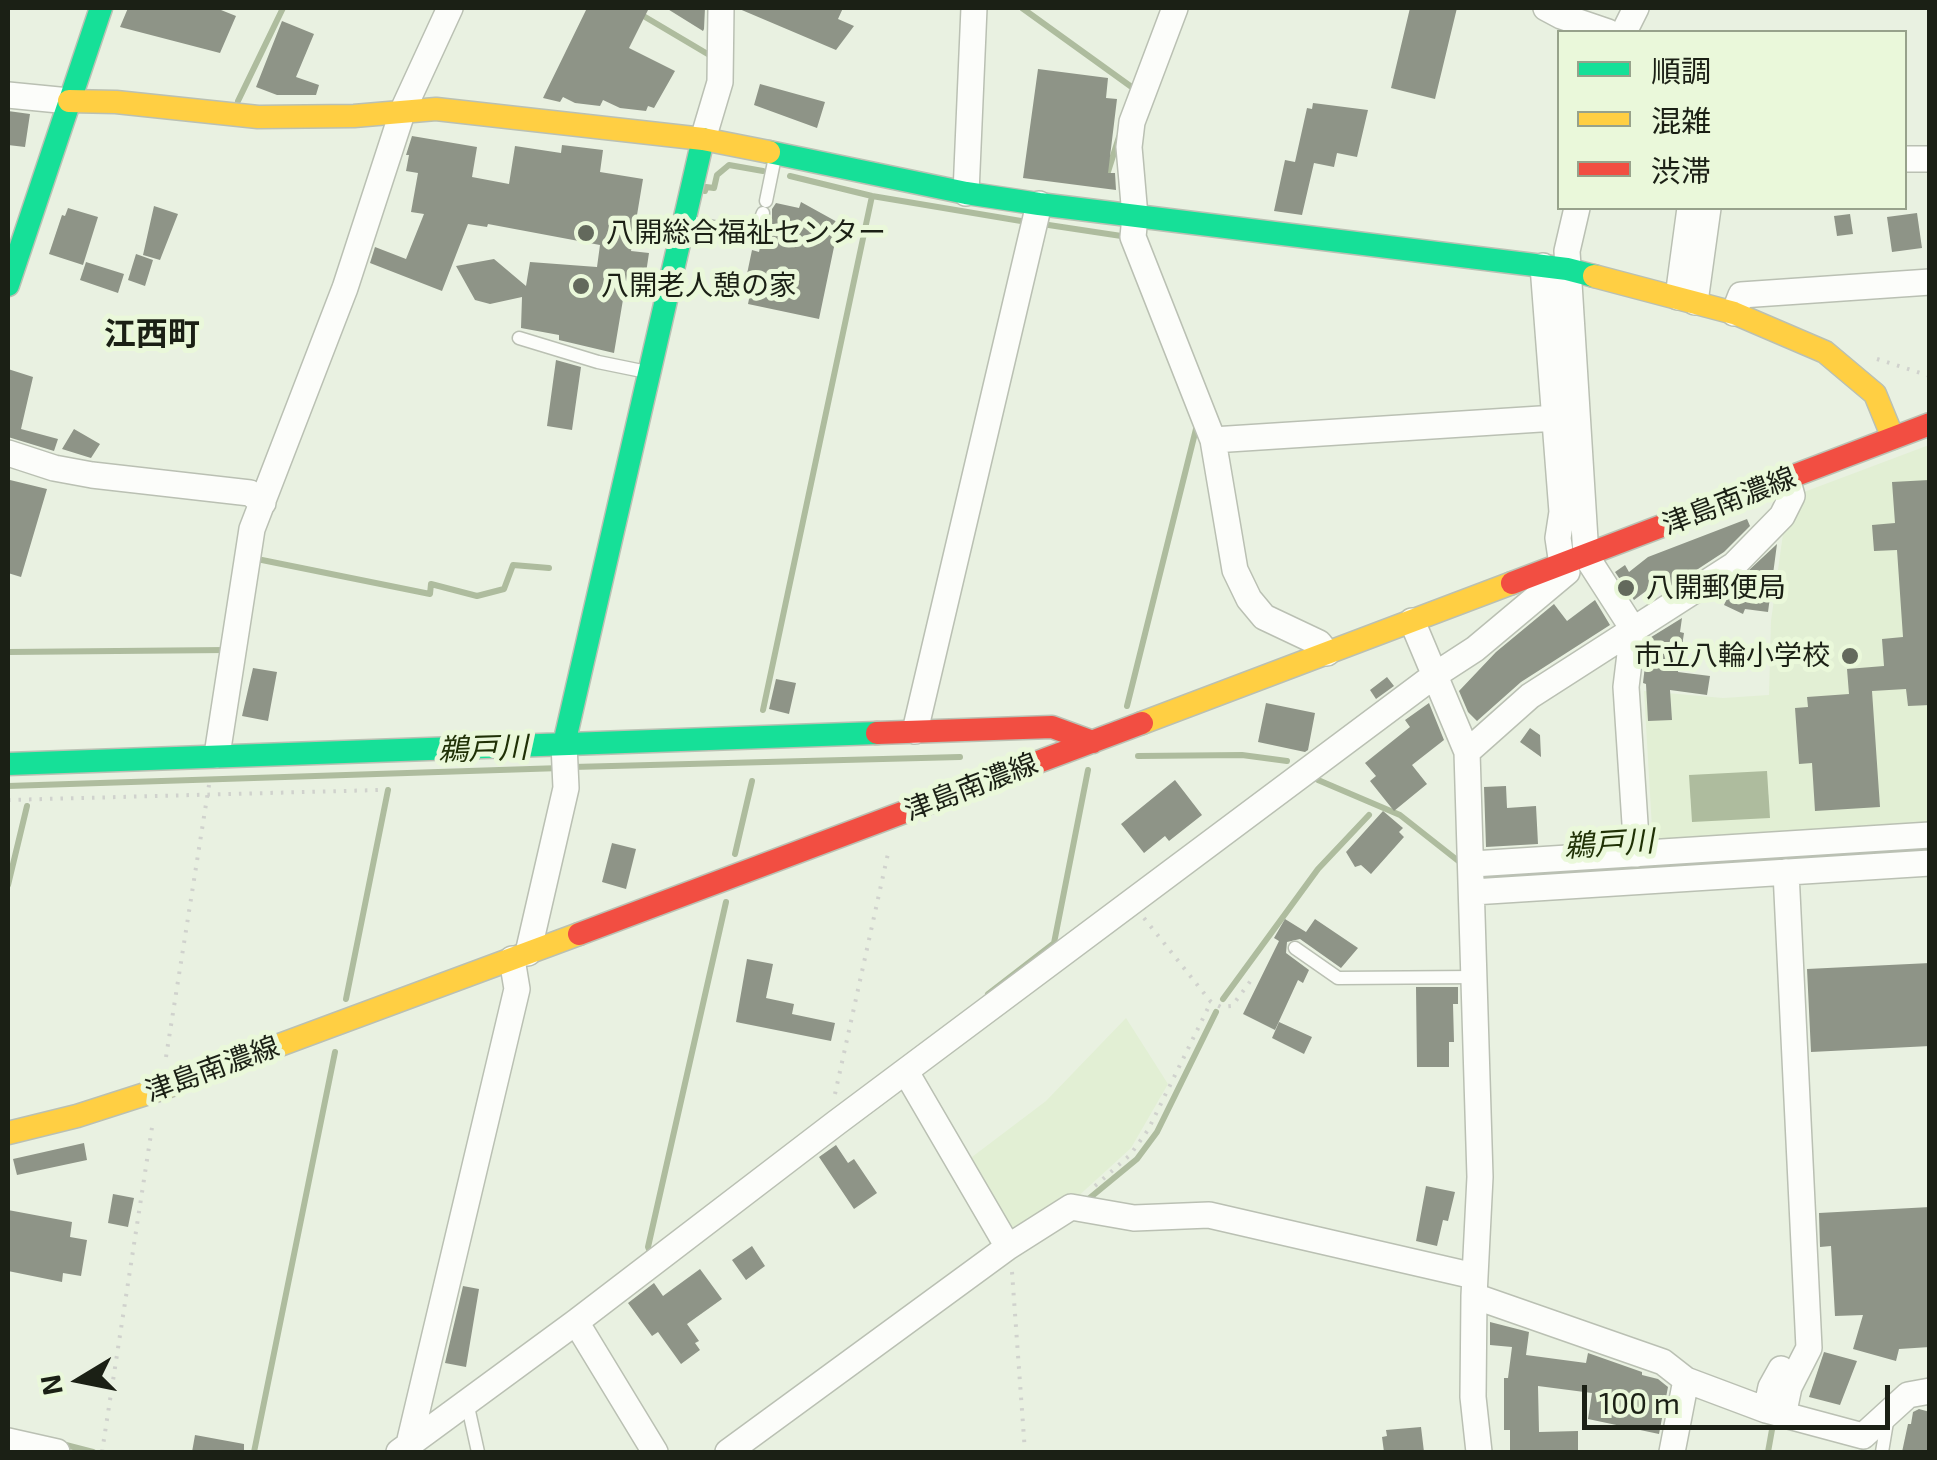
<!DOCTYPE html>
<meta charset="utf-8">
<style>
body{margin:0}
#map{position:relative;width:1937px;height:1460px;overflow:hidden;background:#e9f1e1;font-family:"Exo 2","Noto Sans JP",sans-serif}
canvas{display:block}
.frame{position:absolute;inset:0;border:10px solid #1b2015;pointer-events:none}
.legend{position:absolute;left:1557px;top:30px;width:350px;height:180px;box-sizing:border-box;background:#eaf8da;border:2px solid #97a28b;margin:0;padding:12px 18px;list-style:none;font-size:30px;color:#1b2015}
.legend li{display:flex;align-items:center;gap:20px;height:50px}
.legend b{width:50px;border:2px solid #97a28b}
.north{position:absolute;left:30px;top:1330px;width:100px;height:100px;-webkit-text-stroke:8px #eaf8da;paint-order:stroke;rotate:260deg;font-size:28px;font-weight:700;line-height:40px;text-align:center;color:#1b2015}
.north::after{content:'';display:block;margin:auto;width:35px;height:45px;background:#1b2015;clip-path:polygon(50% 0,100% 100%,50% 72%,0 100%)}
.scale{position:absolute;left:1582px;top:1385px;width:308px;height:45px;box-sizing:border-box;border:5px solid #1b2015;border-top:0;padding-left:12px;font-size:30px;line-height:35px;white-space:nowrap;color:#1b2015;-webkit-text-stroke:8px #eaf8da;paint-order:stroke}
</style>
<div id="map">
<canvas width="1937" height="1460"></canvas>
<div class="frame"></div>
<ul class="legend">
<li><b style="height:12px;background:#16e098"></b>順調</li>
<li><b style="height:12px;background:#ffcf43"></b>混雑</li>
<li><b style="height:12px;background:#f24e42"></b>渋滞</li>
</ul>
<div class="north">N</div>
<div class="scale">100 m</div>
</div>
<script>
const c = document.querySelector('canvas').getContext('2d');
c.lineJoin = 'round';
function paint(path, color) { c.fillStyle = color; c.fill(path, 'evenodd'); }
const poly = rows => new Path2D(rows.map(r => 'M' + r).join(''));
function trace(path, color, width, dash) { c.strokeStyle = color; c.lineWidth = width; c.lineCap = dash ? 'butt' : 'round'; c.setLineDash(dash || []); c.stroke(path); }
function label(font, color, halo, rows, align = 'center') {
  c.font = font + ' "Exo 2","Noto Sans JP",sans-serif'; c.lineWidth = 10; c.setLineDash([]); c.textBaseline = 'middle'; c.strokeStyle = halo; c.fillStyle = color; for (const [text, x, y, turn = 0] of rows) {
    c.save(); c.translate(x, y); c.rotate((+turn || 0) * Math.PI / 180); c.textAlign = isNaN(turn) ? turn : align; if (halo) c.strokeText(text, 0, 0); c.fillText(text, 0, 0); c.restore();
  }
}
paint(poly([
 [1929,445,1929,826,1653,845,1644,691,1723,698,1769,695,1771,621,1785,519,1796,495],
 [1126,1018,1168,1084,1131,1148,1074,1200,1009,1234,964,1163,1046,1101]
]), '#e2efd4');
paint(poly([
 [1767,771,1770,818,1692,822,1689,775]
]), '#aebc9e');
trace(poly([
 [630,8,711,56,711,60],
 [1022,8,1133,88],
 [238,101,283,8],
 [790,176,872,196,1021,221],
 [1106,178,1119,137],
 [705,191,706,187,714,188,717,175,729,165,763,171],
 [1042,224,1128,237],
 [256,565,257,559,430,594,431,584,477,596,504,589,513,565,549,568],
 [8,652,226,650],
 [1127,706,1197,425],
 [763,710,872,196],
 [1138,756,1242,755,1287,761],
 [573,767,960,757],
 [1318,780,1400,815,1466,867],
 [8,786,561,768],
 [735,854,752,781],
 [8,885,27,806],
 [988,994,1054,943,1088,770],
 [346,999,388,790],
 [1223,999,1318,869,1369,815],
 [1086,1201,1137,1159,1157,1132,1216,1012],
 [650,1252,648,1247,726,902],
 [62,1444,93,1452],
 [254,1452,335,1052],
 [1768,1452,1773,1424]
]), '#aebc9e', 6);
paint(poly([
 [128,8,216,8,236,16,220,53,120,27],
 [587,8,649,8,629,48,675,71,654,108,648,106,646,111,620,108,603,100,600,106,575,103,563,97,560,102,543,98],
 [666,8,705,8,704,29,703,31],
 [737,8,843,8,838,19,854,26,836,50],
 [1410,8,1457,8,1435,99,1391,88],
 [282,21,314,34,296,77,319,85,316,95,277,95,256,87],
 [1038,69,1108,78,1106,98,1117,99,1108,173,1115,173,1116,190,1023,178],
 [760,84,825,102,817,128,754,105],
 [1313,103,1368,110,1357,157,1337,153,1334,167,1314,163,1302,215,1274,211,1285,160,1295,162,1307,108,1312,109],
 [8,111,30,114,25,147,8,145],
 [412,136,477,147,472,177,509,184,515,146,561,153,562,145,603,150,600,172,643,179,631,251,649,253,646,273,628,270,614,353,559,340,559,335,521,328,522,297,490,304,475,300,456,266,494,259,526,286,530,262,597,267,600,245,488,224,487,227,468,224,442,291,370,263,375,247,406,259,424,214,411,212,418,173,406,171,409,155,406,155],
 [801,202,839,223,819,319,748,304,750,294,743,293,752,250,759,252,763,233,772,217,772,209,776,203,799,208],
 [154,206,178,214,160,260,143,255],
 [68,208,98,217,83,265,49,254,62,215,65,216],
 [1917,213,1922,248,1892,252,1887,217],
 [1850,214,1853,234,1837,236,1834,216],
 [136,254,153,260,145,286,128,280],
 [86,262,124,274,118,293,80,280],
 [556,360,581,367,572,430,547,426],
 [8,369,33,377,21,429,58,439,54,451,8,437],
 [74,429,100,444,91,458,62,449],
 [10,480,47,489,21,577,8,573],
 [1929,480,1930,705,1908,706,1906,689,1872,691,1880,807,1815,811,1812,763,1799,764,1795,708,1808,707,1807,697,1849,694,1847,669,1884,666,1882,639,1903,637,1897,550,1874,551,1872,525,1895,523,1892,482],
 [1747,519,1750,526,1724,552,1672,586,1665,577,1634,600,1615,572,1625,565,1629,572,1648,557],
 [1777,544,1768,612,1745,609,1743,614,1724,605,1733,585],
 [1595,600,1610,625,1521,682,1477,721,1468,712,1459,691,1496,652,1554,604,1567,621],
 [1682,618,1680,632,1684,633,1678,672,1710,676,1707,695,1670,690,1672,720,1648,721,1646,684,1643,683,1648,639],
 [253,668,277,672,268,721,242,716],
 [1387,677,1394,686,1376,699,1370,690],
 [776,679,796,683,789,714,769,709],
 [1266,703,1315,713,1308,750,1305,752,1258,742],
 [1429,703,1444,740,1412,765,1427,784,1394,811,1370,781,1376,776,1365,763,1410,727,1405,720],
 [1530,728,1540,735,1541,757,1520,742],
 [1175,780,1202,815,1169,841,1165,836,1144,853,1121,824],
 [1506,786,1507,808,1536,806,1538,844,1486,847,1484,787],
 [1383,811,1403,828,1399,832,1404,837,1371,874,1361,865,1355,867,1346,852],
 [612,843,636,849,626,889,602,882],
 [1285,919,1306,932,1315,919,1358,948,1341,968,1300,939,1287,942,1286,953,1309,970,1303,983,1298,980,1275,1030,1243,1014,1279,941,1274,938],
 [747,959,773,964,766,998,794,1004,792,1014,835,1023,831,1041,736,1022],
 [1930,963,1930,1046,1811,1052,1807,969],
 [1416,987,1458,987,1458,1004,1453,1004,1454,1042,1449,1042,1449,1067,1417,1067],
 [1279,1022,1312,1037,1304,1054,1272,1038],
 [84,1143,87,1160,17,1175,13,1159],
 [836,1145,848,1163,854,1159,877,1193,854,1209,819,1157],
 [1426,1186,1455,1192,1448,1221,1443,1220,1437,1246,1416,1241],
 [113,1194,134,1198,128,1227,108,1223],
 [1930,1207,1930,1347,1899,1349,1896,1361,1853,1349,1863,1315,1835,1316,1831,1246,1820,1247,1819,1213],
 [8,1210,72,1222,70,1237,87,1240,81,1276,63,1273,62,1282,8,1271],
 [752,1246,765,1266,746,1280,732,1260],
 [700,1269,722,1299,687,1324,699,1341,695,1343,700,1350,681,1364,658,1332,652,1336,628,1303,654,1283,663,1296],
 [463,1286,479,1289,466,1367,445,1363],
 [1490,1322,1529,1332,1526,1355,1586,1363,1588,1353,1642,1372,1642,1375,1658,1379,1668,1387,1659,1434,1588,1419,1592,1393,1538,1386,1539,1432,1578,1431,1578,1452,1510,1452,1510,1430,1504,1430,1504,1378,1508,1378,1512,1347,1490,1345],
 [1824,1352,1857,1361,1840,1405,1809,1397],
 [1919,1409,1930,1412,1930,1452,1902,1452,1908,1424,1911,1424,1913,1412],
 [1421,1427,1424,1452,1384,1452,1382,1437,1387,1436,1386,1430],
 [195,1435,244,1444,244,1452,192,1452]
]), '#8e9487');
const lane = poly([
 [766,201,775,157],
 [686,221,737,232,748,231,759,223,763,213],
 [519,338,598,362,647,372],
 [1295,948,1338,978,1475,977],
 [467,1402,478,1452],
 [1882,1452,1888,1416]
]);
const street = poly([
 [1175,8,1132,122,1129,147,1135,216,1133,237,1213,440,1235,570,1249,599,1264,617,1319,643,1327,653],
 [1546,8,1561,16,1608,32],
 [1624,32,1636,8],
 [8,95,69,101],
 [703,139,720,82,721,8],
 [1904,159,1930,159],
 [966,193,974,8],
 [1577,208,1567,251,1586,556,1633,629,1626,687,1637,854],
 [1543,266,1562,512,1558,538,1562,565],
 [1678,297,1690,208],
 [1695,302,1708,208],
 [1734,313,1741,295,1930,282],
 [1213,440,1556,418],
 [8,453,54,468,92,475,250,493,263,503],
 [1412,621,1467,752,1480,1177,1474,1296,1473,1397,1479,1452],
 [915,731,1039,204],
 [1467,752,1530,696,1734,565,1782,516,1792,496,1787,478],
 [217,755,252,529,345,288,403,110,450,8],
 [1473,864,1930,835],
 [1473,892,1930,863],
 [528,953,566,788,564,744],
 [906,1072,1008,1247],
 [1474,1296,1663,1362,1686,1380,1766,1410,1863,1436,1908,1395,1930,1391],
 [576,1322,655,1452],
 [1766,1410,1771,1387,1781,1369],
 [1783,1416,1789,1387,1809,1348,1786,872],
 [8,1441,57,1452],
 [409,1444,517,989,512,959],
 [399,1452,576,1322,836,1123,1435,675,1475,649,1567,572],
 [728,1452,1008,1247,1071,1207,1134,1218,1209,1215,1474,1276],
 [1672,1452,1686,1380]
]);
const fast = poly([
 [769,152,966,193,1039,204,1567,269,1594,276],
 [8,285,101,8],
 [564,744,703,139],
 [8,764,877,733]
]);
const slow = poly([
 [69,101,116,102,258,117,354,116,436,109,703,139,769,152],
 [1594,276,1734,313,1825,352,1875,394,1893,438],
 [1142,723,1512,583],
 [8,1133,77,1116,161,1089,579,934]
]);
const jam = poly([
 [1512,583,1930,424],
 [877,733,1052,727,1093,742],
 [579,934,1142,723]
]);
trace(lane, '#bac0b3', 15);
trace(street, '#bac0b3', 28);
trace(fast, '#bac0b3', 25);
trace(slow, '#bac0b3', 25);
trace(jam, '#bac0b3', 25);
trace(poly([
 [1877,359,1930,376],
 [8,800,379,790],
 [1144,918,1211,1002,1221,1007,1232,1006,1252,979],
 [166,1057,209,785],
 [835,1094,889,849],
 [1095,1186,1130,1155,1148,1130,1211,1002],
 [1012,1272,1025,1452],
 [102,1452,153,1121]
]), '#d0d2cd', 4, [2.5, 8]);
trace(lane, '#fcfdfa', 12);
trace(street, '#fcfdfa', 25);
trace(fast, '#16e098', 22);
trace(slow, '#ffcf43', 22);
trace(jam, '#f24e42', 22);
for (const [x, y, r, color] of [
 [586,233,10,"#63695c"],
 [581,286,10,"#63695c"],
 [1626,588,10,"#63695c"],
 [1850,656,10,"#63695c"]
]) { const dot = new Path2D(); dot.arc(x, y, r, 0, 2 * Math.PI); c.fillStyle = color; c.fill(dot); trace(dot, '#eaf8da', 4); }
label('28px', '#1b2015', '#eaf8da', [
 ["八開総合福祉センター",606,233],
 ["八開老人憩の家",601,286],
 ["八開郵便局",1646,588],
 ["市立八輪小学校",1830,656,"right"]
], 'left');
label('28px', '#1b2015', '#eaf8da', [
 ["津島南濃線",1729,501,-21],
 ["津島南濃線",971,787,-21],
 ["津島南濃線",212,1069,-20]
]);
label('italic 30px', '#1f3005', '#eaf8da', [
 ["鵜戸川",483,749,-2],
 ["鵜戸川",1609,844,-4]
]);
label('bold 32px', '#1b2015', '#eaf8da', [
 ["江西町",152,334]
]);
</script>
